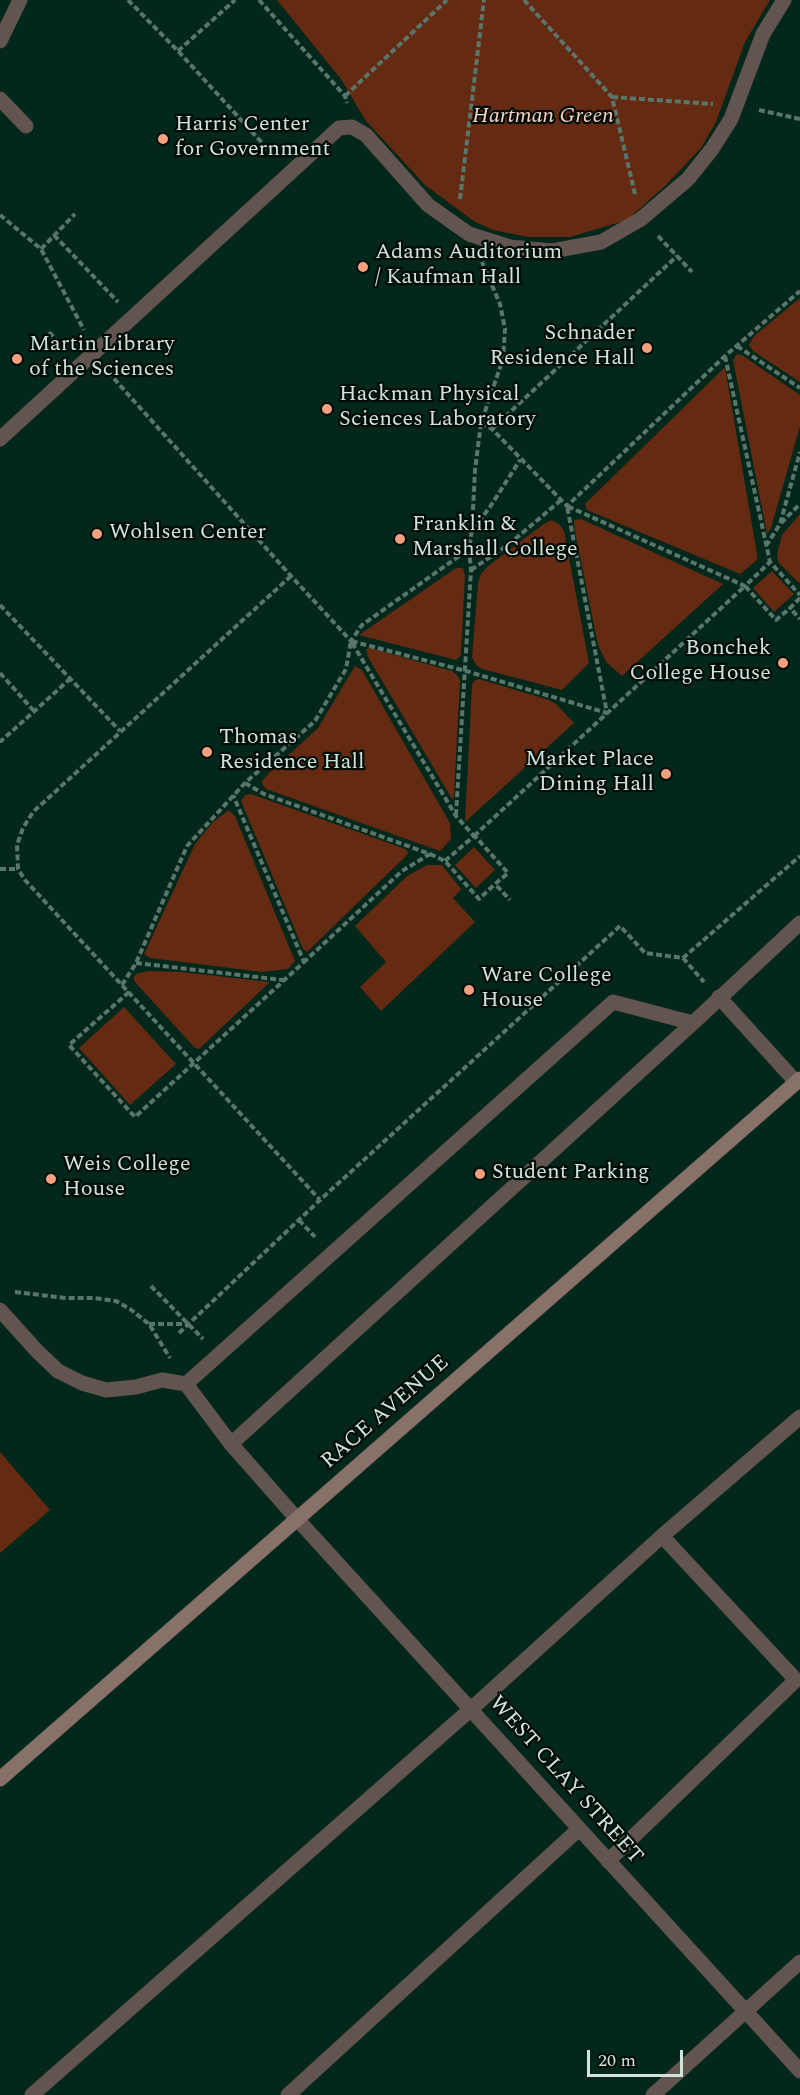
<!DOCTYPE html>
<style>
body{margin:0}
#map{position:relative;width:800px;height:2095px;overflow:hidden;background:#03271a;font-family:Spectral,serif}
canvas{display:block}
.scale{position:absolute;left:587px;top:2050px;width:96px;height:27px;box-sizing:border-box;border:3px solid #d1e4db;border-top:0;padding-left:8px;font-size:18px;line-height:21px;white-space:nowrap;color:#d1e4db;-webkit-text-stroke:4px #020c07;paint-order:stroke}
</style>
<div id="map">
<canvas width="800" height="2095"></canvas>
<div class="scale">20 m</div>
</div>
<script>
const c = document.querySelector('canvas').getContext('2d');
c.lineJoin = 'round';
function paint(path, color) { c.fillStyle = color; c.fill(path, 'evenodd'); }
const poly = rows => new Path2D(rows.map(r => 'M' + r).join(''));
function trace(path, color, width, dash) { c.strokeStyle = color; c.lineWidth = width; c.lineCap = dash ? 'butt' : 'round'; c.setLineDash(dash || []); c.stroke(path); }
function label(font, color, halo, rows, align = 'center') {
  c.font = font + ' Spectral,serif'; c.lineWidth = 4.5; c.setLineDash([]); c.textBaseline = 'middle'; c.strokeStyle = halo; c.fillStyle = color; for (const [text, x, y, turn = 0] of rows) {
    c.save(); c.translate(x, y); c.rotate((+turn || 0) * Math.PI / 180); c.textAlign = isNaN(turn) ? turn : align; if (halo) c.strokeText(text, 0, 0); c.fillText(text, 0, 0); c.restore();
  }
}
paint(poly([
 [277,0,770,0,745,42,716,122,701,148,666,185,627,220,570,237,528,237,493,230,475,222,425,185,366,121,341,79],
 [800,298,800,382,753,351,749,345,754,336],
 [737,354,742,355,800,395,800,426,771,528,767,534,733,360],
 [725,367,757,554,757,560,740,574,587,510,585,504],
 [800,514,800,582,799,583,778,562,777,554,782,535],
 [581,519,723,584,622,676,606,662,598,645,574,527,574,520],
 [552,520,559,524,564,531,589,663,562,690,482,669,476,665,472,657,478,583,481,574,487,567,545,523],
 [456,568,463,568,465,575,461,655,456,660,359,635],
 [772,571,794,594,774,612,753,588],
 [370,648,452,671,458,676,460,681,454,797,452,799,368,657,366,649],
 [355,666,362,670,450,823,451,839,440,851,266,789,263,785,262,781,269,773,318,728],
 [479,679,549,700,556,704,574,723,465,822,472,685,474,681],
 [251,794,400,847,407,850,408,854,307,952,303,949,241,801,245,795],
 [229,810,235,816,295,961,288,969,262,972,150,958,144,954,195,844,213,822],
 [474,847,495,870,476,888,455,865],
 [427,865,442,865,461,889,453,898,475,922,381,1011,360,987,386,962,355,926,407,876],
 [148,971,182,972,270,982,199,1049,195,1048,135,982,133,978,136,974],
 [124,1007,176,1064,130,1105,79,1048],
 [0,1452,50,1510,0,1553]
]), '#642b12');
trace(poly([
 [128,0,178,51,275,157],
 [259,0,345,96,347,103],
 [524,0,612,97,635,194],
 [178,51,235,0],
 [345,96,447,0],
 [612,97,713,104],
 [759,110,800,119],
 [460,199,484,0],
 [0,215,41,249,84,330],
 [54,235,118,302],
 [658,236,692,272],
 [41,249,75,214],
 [49,332,65,349],
 [737,346,800,388],
 [725,356,770,562,800,595],
 [108,372,291,576,351,641,362,625,469,549],
 [481,423,492,429,567,506,725,356,800,291],
 [492,429,677,256],
 [781,523,800,504],
 [473,529,490,507,520,460],
 [766,546,780,524,800,452],
 [471,570,508,545,560,501],
 [291,576,33,812,23,828,17,845,18,869,25,880,320,1200],
 [800,598,790,608,800,619],
 [0,605,120,731],
 [0,673,34,711],
 [0,739,1,741,70,679],
 [245,783,264,794,430,854,402,871,304,962],
 [456,815,471,570,469,549,472,529,475,470,481,423,503,359,505,329,500,304,482,262],
 [473,834,508,873,495,884,510,900],
 [474,836,745,586,776,620,790,608],
 [430,854,445,861,479,899,495,884],
 [445,861,474,836,456,816,351,641,466,671,607,713,567,506,745,586,770,562],
 [0,869,17,869],
 [683,958,704,982],
 [136,963,283,980],
 [122,985,136,963,187,846,245,783,315,721,346,669,351,641],
 [129,992,69,1045,135,1117,304,962,233,795],
 [299,1220,315,1237],
 [151,1286,203,1339],
 [15,1292,66,1298,94,1298,116,1301,130,1309,149,1324,170,1358],
 [149,1324,188,1324],
 [179,1333,320,1200,620,926,645,953,683,958,800,856]
]), '#5a766b', 4, [6, 3]);
trace(poly([
 [0,41,20,0],
 [0,99,26,126],
 [0,439,339,128,352,127,366,135,428,205,469,234,510,247,552,251,601,242,641,219,688,179,712,149,731,119,763,34,784,0],
 [719,997,796,1082],
 [0,1310,37,1351,58,1371,82,1383,106,1390,136,1387,162,1380,186,1384,231,1444,298,1520],
 [186,1384,613,1002,693,1023,800,923],
 [231,1444,693,1023],
 [608,1861,796,1680,662,1536],
 [32,2095,470,1710,662,1536,800,1417],
 [288,2095,579,1829]
]), '#62544e', 15);
trace(poly([
 [298,1520,800,2071],
 [653,2095,800,1962]
]), '#62544e', 15);
trace(poly([
 [0,1779,800,1079]
]), '#887168', 15);
for (const [x, y, r, color] of [
 [163,139,6,"#f2a07f"],
 [363,267,6,"#f2a07f"],
 [647,348,6,"#f2a07f"],
 [17,359,6,"#f2a07f"],
 [327,409,6,"#f2a07f"],
 [97,534,6,"#f2a07f"],
 [400,539,6,"#f2a07f"],
 [783,663,6,"#f2a07f"],
 [207,752,6,"#f2a07f"],
 [666,774,6,"#f2a07f"],
 [469,990,6,"#f2a07f"],
 [480,1174,6,"#f2a07f"],
 [51,1179,6,"#f2a07f"]
]) { const dot = new Path2D(); dot.arc(x, y, r, 0, 2 * Math.PI); c.fillStyle = color; c.fill(dot); trace(dot, '#020c07', 2); }
label('italic 22px', '#fbd2c2', '#020c07', [
 ["Hartman Green",543,118]
]);
label('22px', '#d1e4db', '#020c07', [
 ["Harris Center",175,126],
 ["for Government",175,151],
 ["Adams Auditorium",375,254],
 ["/ Kaufman Hall",375,279],
 ["Schnader",635,335,"right"],
 ["Residence Hall",635,360,"right"],
 ["Martin Library",29,346],
 ["of the Sciences",29,371],
 ["Hackman Physical",339,396],
 ["Sciences Laboratory",339,421],
 ["Franklin &",412,526],
 ["Marshall College",412,551],
 ["Wohlsen Center",109,534],
 ["Bonchek",771,650,"right"],
 ["College House",771,675,"right"],
 ["Thomas",219,739],
 ["Residence Hall",219,764],
 ["Market Place",654,761,"right"],
 ["Dining Hall",654,786,"right"],
 ["Ware College",481,977],
 ["House",481,1002],
 ["Weis College",63,1166],
 ["House",63,1191],
 ["Student Parking",492,1174]
], 'left');
label('22px', '#d1e4db', '#020c07', [
 ["RACE AVENUE",386,1413,-41],
 ["WEST CLAY STREET",565,1781,48]
]);
</script>
